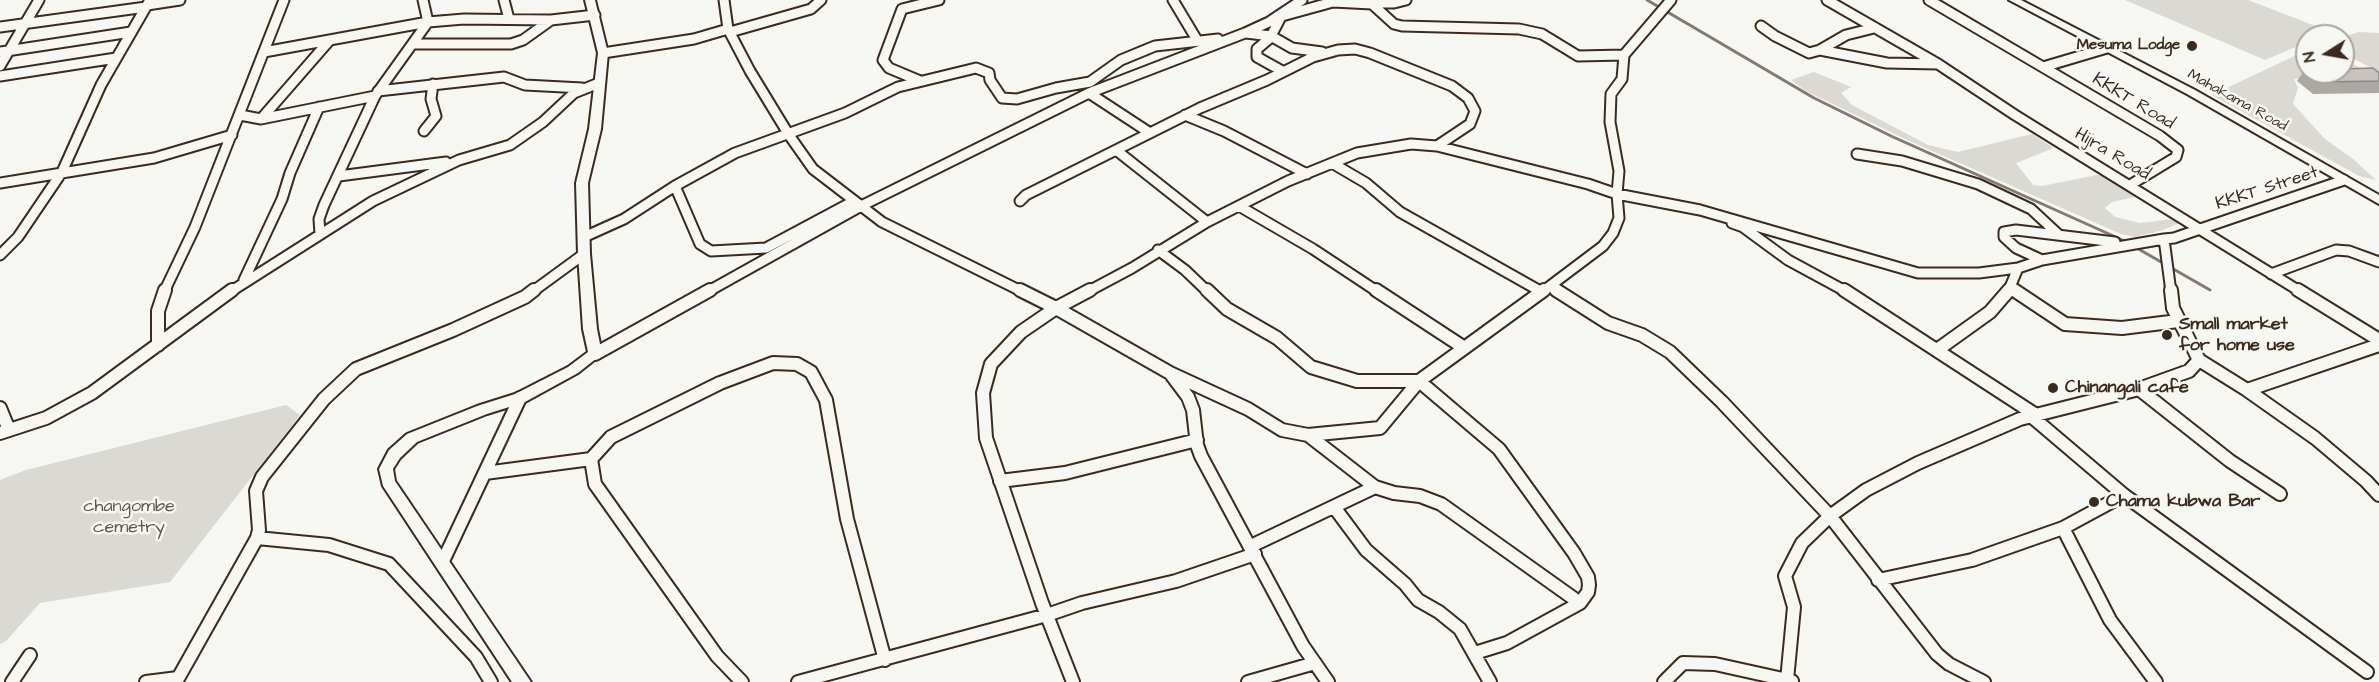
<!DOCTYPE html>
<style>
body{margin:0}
#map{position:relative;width:2379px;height:682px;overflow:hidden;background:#f6f6f2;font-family:"Architects Daughter",sans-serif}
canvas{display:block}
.north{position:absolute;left:2295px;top:24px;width:60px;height:60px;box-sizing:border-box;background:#f6f6f2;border:2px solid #aba49d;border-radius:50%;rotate:259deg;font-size:16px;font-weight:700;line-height:24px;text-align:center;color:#3b2a1e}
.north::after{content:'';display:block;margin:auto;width:21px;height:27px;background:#3b2a1e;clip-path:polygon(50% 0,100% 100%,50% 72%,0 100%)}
</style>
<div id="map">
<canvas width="2379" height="682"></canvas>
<div class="north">N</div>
</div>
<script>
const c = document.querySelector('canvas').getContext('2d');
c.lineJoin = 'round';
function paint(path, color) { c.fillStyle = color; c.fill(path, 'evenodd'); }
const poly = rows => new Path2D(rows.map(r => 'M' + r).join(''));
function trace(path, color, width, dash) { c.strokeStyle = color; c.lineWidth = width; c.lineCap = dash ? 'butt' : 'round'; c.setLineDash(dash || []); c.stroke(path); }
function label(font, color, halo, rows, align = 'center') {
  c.font = font + ' "Architects Daughter",sans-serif'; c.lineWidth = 5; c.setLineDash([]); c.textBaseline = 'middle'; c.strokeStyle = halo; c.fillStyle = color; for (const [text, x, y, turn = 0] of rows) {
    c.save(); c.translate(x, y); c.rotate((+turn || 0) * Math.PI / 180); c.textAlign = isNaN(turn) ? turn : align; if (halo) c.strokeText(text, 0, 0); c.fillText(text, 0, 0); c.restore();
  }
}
paint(poly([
 [2125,0,2248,0,2331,32,2321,36,2307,36,2307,42,2265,60],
 [2359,32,2379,33,2379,72,2343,53,2343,37],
 [2307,50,2307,72,2343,72,2343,59,2372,74,2294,79,2298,88,2293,104,2325,139,2353,159,2376,180,2359,176,2212,95],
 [1814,72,1851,87,1841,93,1852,105,1928,145,1958,152,2032,134,2054,148,2016,163,2033,185,2042,186,2102,174,2139,196,2112,202,2105,208,2115,217,2140,223,2175,219,2180,223,2163,230,2135,237,2121,234,1905,139,1806,91,1791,80],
 [286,405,300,415,170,582,40,603,6,641,0,644,0,480,26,470]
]), '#dad9d3');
trace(poly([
 [1647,0,1814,98,1891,136,2129,243],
 [2135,247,2210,290]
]), '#857a71', 3);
const minorFar1 = poly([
 [504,0,509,19],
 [724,0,728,29,750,71,789,135,813,169,882,222,1023,292],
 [1173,0,1197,40],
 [1827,0,1938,64,2015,115,2301,292],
 [1929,0,2160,136,2178,150,2176,157,2130,185],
 [1368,3,1394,3,1406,0],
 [147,5,180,0],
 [1282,16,1333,2,1372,4,1394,24,1402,26,1519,29,1542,34,1578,56,1624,55],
 [1761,26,1775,36,1809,53,1820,50,1887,63,1938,64],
 [0,27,146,7],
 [730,32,811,9,821,0],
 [1246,33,1271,36,1292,48,1322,52],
 [414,44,511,44,523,40,551,20],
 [1820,50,1846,35,1874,28],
 [0,52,131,32],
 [264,52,428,22,464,19,551,20,595,15],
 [603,53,694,39,728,29],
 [0,66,39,0],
 [2043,67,2107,48],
 [1282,71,1257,57,1257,49,1270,38,1283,13],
 [0,76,116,58],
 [920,81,889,68,883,60,902,9,939,0],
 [378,91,504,77,525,85,582,88],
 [1089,93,1150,133],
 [240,115,261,119,375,96],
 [1185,115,1224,131,1307,174],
 [261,119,329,41],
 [424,131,436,116,431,99,433,84],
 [1116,150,1207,222],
 [1857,154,1902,161,1978,184,2031,209,2059,235],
 [1332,163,1366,183,1400,212,1540,291],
 [339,176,446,162],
 [0,183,154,158,232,135],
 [675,186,700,244,711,251,766,248,854,201],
 [1020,201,1026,195,1200,108,1267,80,1313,57,1338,50,1355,49,1370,53,1452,86,1468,98,1475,111,1470,124,1437,146],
 [1239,206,1313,249,1378,292],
 [1732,223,1743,227,1788,260,1847,292],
 [320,234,319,219,324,205,375,96,428,22,423,0],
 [584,237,624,219,675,186,735,153,845,113,898,87,976,68,989,73,990,80,1002,98,1017,99,1056,88,1090,82,1121,60,1155,46,1218,39],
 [1158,250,1185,270,1208,292],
 [0,255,18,237,62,172,101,85,150,0],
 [2042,260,2016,248,2004,237,2004,232,2016,230,2115,242],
 [2271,274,2336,250,2349,251,2379,262],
 [244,280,282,199,290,173,319,107],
 [1550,286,1559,292],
 [2011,288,2016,292],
 [164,292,195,227,284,0],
 [230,292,373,201,459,160,510,145,543,122,574,93,599,83],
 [532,292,584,254],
 [707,292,861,206,1089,93,1245,33,1269,22,1302,0],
 [1087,292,1132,268,1207,222,1288,181,1357,153,1411,144,1437,146,1588,184,1617,194,1700,210,1918,273,1979,273,2018,268],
 [1542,292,1603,246,1613,233,1619,218,1617,194,1619,171,1610,122,1611,94,1622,79,1624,55,1671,0],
 [2008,292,2018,268,2042,260,2164,239],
 [2171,292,2164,239,2174,238,2344,180]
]);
const minor = poly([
 [1020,290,1056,308,1021,332,991,364,983,393,986,438,1042,603,1073,682],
 [1207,290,1227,309,1277,338,1311,367,1357,381,1419,381,1499,449,1574,553,1588,577,1589,585,1588,592,1580,603,1507,643,1475,653],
 [1376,290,1463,347],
 [1556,290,1608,323,1642,335,1670,352,1722,402,1830,516,1937,654,1949,664,1984,682],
 [1844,290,2036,415],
 [2014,290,2065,324,2122,328,2178,321],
 [2298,290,2379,340],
 [1056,308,1090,290],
 [1056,308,1170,373,1188,397,1193,410,1197,445,1201,456,1303,646,1328,682],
 [158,345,158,311,165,290],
 [1937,350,1990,312,2009,290],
 [595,354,710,290],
 [2199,360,2247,390,2315,438,2366,481,2379,495],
 [1170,373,1248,409,1282,430,1308,435,1380,428,1419,381,1544,290],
 [2139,389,2230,461,2280,494],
 [2247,390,2379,345],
 [0,408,9,430],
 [2031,416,2124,495,2367,672],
 [0,433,46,418,92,393,232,290],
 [1308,435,1375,487,1394,493,1420,496,1441,504,1580,603],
 [485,473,591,459],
 [1000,481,1065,473,1197,440],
 [1334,507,1366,550,1405,584,1418,600,1439,612,1460,629,1490,682],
 [2063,528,2110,620,2156,682],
 [257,538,329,545,389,564,476,657,491,682],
 [1251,546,1375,487],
 [443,561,520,398],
 [1878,580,1972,560,2063,528,2124,495],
 [1787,680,1794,607,1785,576,1802,543,1830,516,1866,490,1918,463,2020,419,2139,389,2189,371,2199,360,2173,308,2171,290],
 [12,682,30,655],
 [146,682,178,678],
 [176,682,257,538,259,530,256,491,262,477,324,399,356,369,453,330,525,297,534,290],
 [742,682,717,656,595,484,591,459,611,437,720,383,773,363,797,364,811,372,826,400,847,519,885,660],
 [798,682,1047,615,1082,603,1176,581,1255,554],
 [1248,682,1315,663],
 [1664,682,1683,663,1715,664,1792,681]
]);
const tertiary = poly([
 [585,0,595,0,608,53,601,129,588,183,590,254,597,329,602,354,578,373,525,402,487,414,417,442,400,458,393,469,395,481,531,682,512,682,383,486,379,469,389,450,407,434,477,406,515,394,568,367,588,352,583,329,578,254,576,183,589,129,598,53,585,0],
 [2009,0,2021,0,2195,90,2379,195,2379,204,2187,94,2009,0]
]);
trace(minorFar1, '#3b2a1e', 13);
trace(minor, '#3b2a1e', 16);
trace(tertiary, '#3b2a1e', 4);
trace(minorFar1, '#f6f6f2', 9);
trace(minor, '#f6f6f2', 12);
paint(tertiary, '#f6f6f2');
paint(poly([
 [2305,69,2307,69,2307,72,2379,73,2379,93,2313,94,2297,81]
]), '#aca8a3');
const building = poly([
 [2373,68,2379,73,2379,81,2321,82,2308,72,2343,72,2343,69,2373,68]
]);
paint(building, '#c8c3be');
trace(building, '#8c8885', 1.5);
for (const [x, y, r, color] of [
 [2192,46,6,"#3b2a1e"],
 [2167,335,6,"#3b2a1e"],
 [2053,388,6,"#3b2a1e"],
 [2094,502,6,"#3b2a1e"]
]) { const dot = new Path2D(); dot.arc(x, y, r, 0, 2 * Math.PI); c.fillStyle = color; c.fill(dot); trace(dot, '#f6f6f2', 2); }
label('bold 15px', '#3b2a1e', '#f6f6f2', [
 ["Mesuma Lodge",2180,46]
], 'right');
label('15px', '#3b2a1e', '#f6f6f2', [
 ["Mahakama Road",2237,101,29]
]);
label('18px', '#3b2a1e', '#f6f6f2', [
 ["KKKT Road",2133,102,31],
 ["Hijra Road",2112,155,31],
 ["KKKT Street",2267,189,-18]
]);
label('bold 18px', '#3b2a1e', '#f6f6f2', [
 ["Small market",2179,325],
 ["for home use",2179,346],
 ["Chinangali cafe",2065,388],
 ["Chama kubwa Bar",2106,502]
], 'left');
label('18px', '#63564b', '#f6f6f2', [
 ["changombe",129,507],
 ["cemetry",129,528]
]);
</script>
